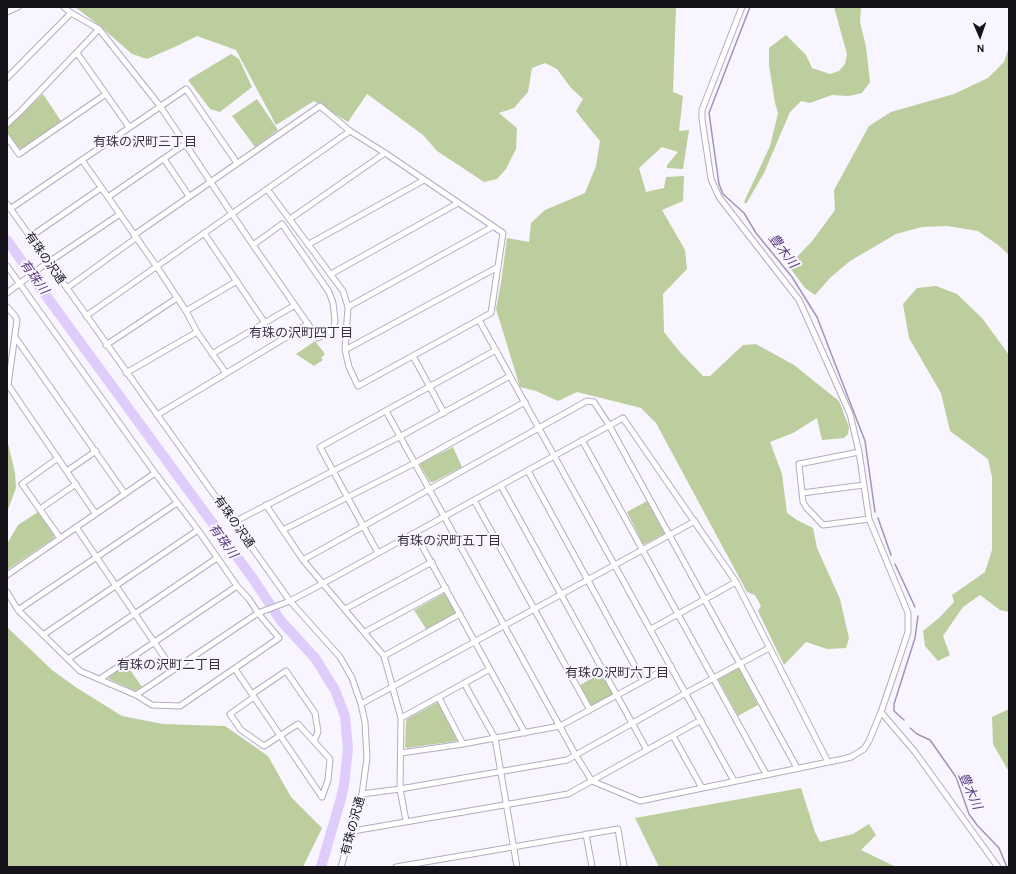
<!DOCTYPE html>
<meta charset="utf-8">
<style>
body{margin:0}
#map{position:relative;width:1016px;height:874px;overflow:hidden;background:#f8f5fe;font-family:"Alegreya Sans",sans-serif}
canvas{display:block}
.frame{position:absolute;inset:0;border:8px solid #17131b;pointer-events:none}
.north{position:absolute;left:960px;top:16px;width:40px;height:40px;-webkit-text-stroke:3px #f8f5fe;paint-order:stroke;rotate:178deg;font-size:11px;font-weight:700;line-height:16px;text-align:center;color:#17131b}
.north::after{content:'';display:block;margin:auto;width:14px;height:18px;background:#17131b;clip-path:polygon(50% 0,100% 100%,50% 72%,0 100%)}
</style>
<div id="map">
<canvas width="1016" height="874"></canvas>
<div class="frame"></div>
<div class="north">N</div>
</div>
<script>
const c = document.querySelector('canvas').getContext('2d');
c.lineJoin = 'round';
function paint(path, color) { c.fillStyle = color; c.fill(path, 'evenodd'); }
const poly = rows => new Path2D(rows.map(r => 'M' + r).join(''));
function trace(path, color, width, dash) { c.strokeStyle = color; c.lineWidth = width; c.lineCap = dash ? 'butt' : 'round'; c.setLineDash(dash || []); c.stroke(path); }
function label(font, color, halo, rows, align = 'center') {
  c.font = font + ' "Alegreya Sans","Noto Sans JP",sans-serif'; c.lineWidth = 4; c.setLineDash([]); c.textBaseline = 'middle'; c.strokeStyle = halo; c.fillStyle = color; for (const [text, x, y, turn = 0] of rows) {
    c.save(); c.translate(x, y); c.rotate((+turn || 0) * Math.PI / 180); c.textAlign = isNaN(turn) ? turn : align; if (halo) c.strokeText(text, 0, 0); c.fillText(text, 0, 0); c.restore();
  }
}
paint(poly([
 [75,7,676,7,673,92,683,96,679,131,689,130,683,169,667,168,667,165,678,152,662,147,639,168,646,192,664,188,666,177,684,176,683,201,662,210,685,250,687,269,663,294,664,332,679,351,703,376,710,376,743,345,756,344,794,365,839,401,849,427,848,434,844,438,822,440,817,418,793,433,770,442,782,474,787,513,797,520,813,528,817,548,840,599,849,638,846,648,827,649,806,642,784,665,758,611,761,606,755,595,747,592,656,423,641,408,577,392,558,401,536,391,520,387,496,309,501,283,507,238,529,242,531,223,545,210,585,193,596,166,600,141,582,119,576,111,583,99,571,88,557,69,545,63,532,68,528,92,514,108,499,113,517,128,516,149,506,169,497,179,484,182,437,151,423,135,367,94,348,122,314,101,276,125,236,50,197,36,179,45,147,59,132,54,100,26],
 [834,7,861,7,860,22,866,47,870,82,862,93,849,96,832,95,810,103,801,101,790,112,764,173,746,204,744,202,770,146,778,113,775,103,769,65,769,48,786,35,806,55,812,68,830,74,839,71,845,64,847,54],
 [1009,47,1009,255,998,245,978,231,947,226,922,227,896,234,850,261,830,278,815,295,805,288,787,264,796,258,813,240,835,210,834,190,869,126,891,112,954,94,988,78,1004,62],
 [231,54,239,59,252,87,220,112,210,109,188,80],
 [43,94,61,121,22,149,19,148,7,133,7,127],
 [257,99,278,130,255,147,232,116],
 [936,286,957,294,982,318,1009,355,1009,612,1000,610,980,595,963,607,943,636,950,655,938,661,925,646,923,631,940,617,954,602,952,595,985,572,992,550,992,477,988,459,950,431,941,393,909,338,903,304,917,288],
 [315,341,325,354,321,358,323,360,314,366,296,354],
 [7,439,15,473,16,488,7,512],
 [453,447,462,467,433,482,430,482,420,465,421,463],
 [647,501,664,532,664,534,645,544,643,544,627,512],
 [38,512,54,535,54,538,7,570,7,544,18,525],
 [443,594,446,594,456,612,455,614,426,629,414,610],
 [7,627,52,670,77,688,122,716,163,724,225,726,268,756,291,797,322,828,303,867,7,867],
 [126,664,142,687,135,691,109,679,109,677],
 [739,668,758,705,738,716,718,679],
 [601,673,613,694,612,696,594,706,591,705,580,685],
 [438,702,459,739,457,741,407,748,405,747,406,722,407,719],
 [1009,709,1009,772,993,744,992,717],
 [801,788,815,832,820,842,853,834,869,824,876,835,861,850,896,867,659,867,635,818]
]), '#bdce9e');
trace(poly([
 [750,7,709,113,719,184,723,194,744,213,756,233,792,277,817,317,865,441,875,512],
 [878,518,891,555],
 [895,564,915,607],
 [904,720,894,711,894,704,915,638,918,616],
 [910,728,917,734,930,740,956,777,969,814,977,825,999,848,1007,867]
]), '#a294b7', 1.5);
trace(poly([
 [7,240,39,286,254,580,281,621,315,658,335,690,345,716,348,749,344,785,340,802,321,867]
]), '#deccfa', 10);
const street = poly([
 [64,7,71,13,99,29,160,106,232,214,253,245,308,324,318,338,333,330,335,321,334,311,333,303,329,292,282,224,253,245],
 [7,12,18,7],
 [77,53,129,127],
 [7,78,71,13],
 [7,124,21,111,99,29],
 [7,137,19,154,106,94],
 [164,159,189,196],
 [82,160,157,267,186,311,197,332,226,373],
 [108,197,185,144],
 [7,204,290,601,340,657,352,678,361,704,365,722,367,758,362,794,341,867],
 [10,209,186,89,237,163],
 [290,219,385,153],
 [204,233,265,323],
 [134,235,320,106,350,131,385,153,503,233,491,313,358,386,349,367,345,350,348,307,343,291,267,189],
 [30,237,101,188],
 [309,244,424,180],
 [7,266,155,473,198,530,237,586,249,599,258,613,279,638,180,706,152,705,136,695,80,671,18,610,7,592],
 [331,274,458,203],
 [67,288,136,238],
 [7,293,40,268,120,214],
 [7,307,15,316,17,320,8,385,95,513],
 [348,307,492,227],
 [186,311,237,281],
 [86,316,350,131],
 [479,320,734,781],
 [15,337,125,494],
 [106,345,177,298],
 [345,350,498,267],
 [212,354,295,305],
 [413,356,444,413],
 [126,373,197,332],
 [386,411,575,754,592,781,640,801,843,759,851,757,864,749,869,741,881,712,899,659,908,632,908,613,869,519,859,452,850,414,822,351,799,300,719,197,711,179,702,119,702,110,742,7],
 [157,415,308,324],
 [582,440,766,774],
 [859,452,799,464,803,502,806,507,823,525,869,519],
 [58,458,22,484,60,538],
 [67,471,96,451],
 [528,471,643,681],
 [501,486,647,750],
 [802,493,864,485],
 [474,500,590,710],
 [266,505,303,560,384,656,401,718,400,789,406,821],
 [40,509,76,484],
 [234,522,401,436,510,376],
 [76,527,173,670],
 [283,530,415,463,525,402],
 [415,533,525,733],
 [378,553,320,447,496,350],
 [303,560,587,401,594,402,609,425,797,768],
 [7,575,155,473],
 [345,609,432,562],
 [18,610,177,503],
 [651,629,736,582],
 [365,632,446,588],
 [43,635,198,530],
 [384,656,460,614],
 [68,659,217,558],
 [235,669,322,797],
 [100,679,237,586],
 [464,683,495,738,517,867],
 [252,694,286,671,315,713,318,732,314,741],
 [136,695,258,613,290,601,322,584,623,418,736,582,828,762],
 [254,697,230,714,241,730,264,746,298,724,330,759,328,780,322,797],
 [439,698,463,744],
 [361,704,695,521],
 [881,712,915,752,998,867],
 [401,718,490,669],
 [673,736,702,788],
 [401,753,463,744,560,726,671,666],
 [362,794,400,789,567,760,686,693,769,648],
 [353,831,568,794,701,720],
 [586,834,592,867],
 [396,867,618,829,624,867]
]);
trace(street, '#b4acc1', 7);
trace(street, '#fff', 5);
label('12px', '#17131b', '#f8f5fe', [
 ["有珠の沢通",45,258,55],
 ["有珠の沢通",234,522,55],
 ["有珠の沢通",353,826,-75]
]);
label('13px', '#3a3345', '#f8f5fe', [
 ["有珠の沢町三丁目",145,142],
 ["有珠の沢町四丁目",301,333],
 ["有珠の沢町五丁目",449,541],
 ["有珠の沢町二丁目",169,665],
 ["有珠の沢町六丁目",617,673]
]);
label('italic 13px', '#5d3d81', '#f8f5fe', [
 ["豊木川",783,251,53],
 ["有珠川",34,277,54],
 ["有珠川",223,541,54],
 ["豊木川",970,791,66]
]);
</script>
